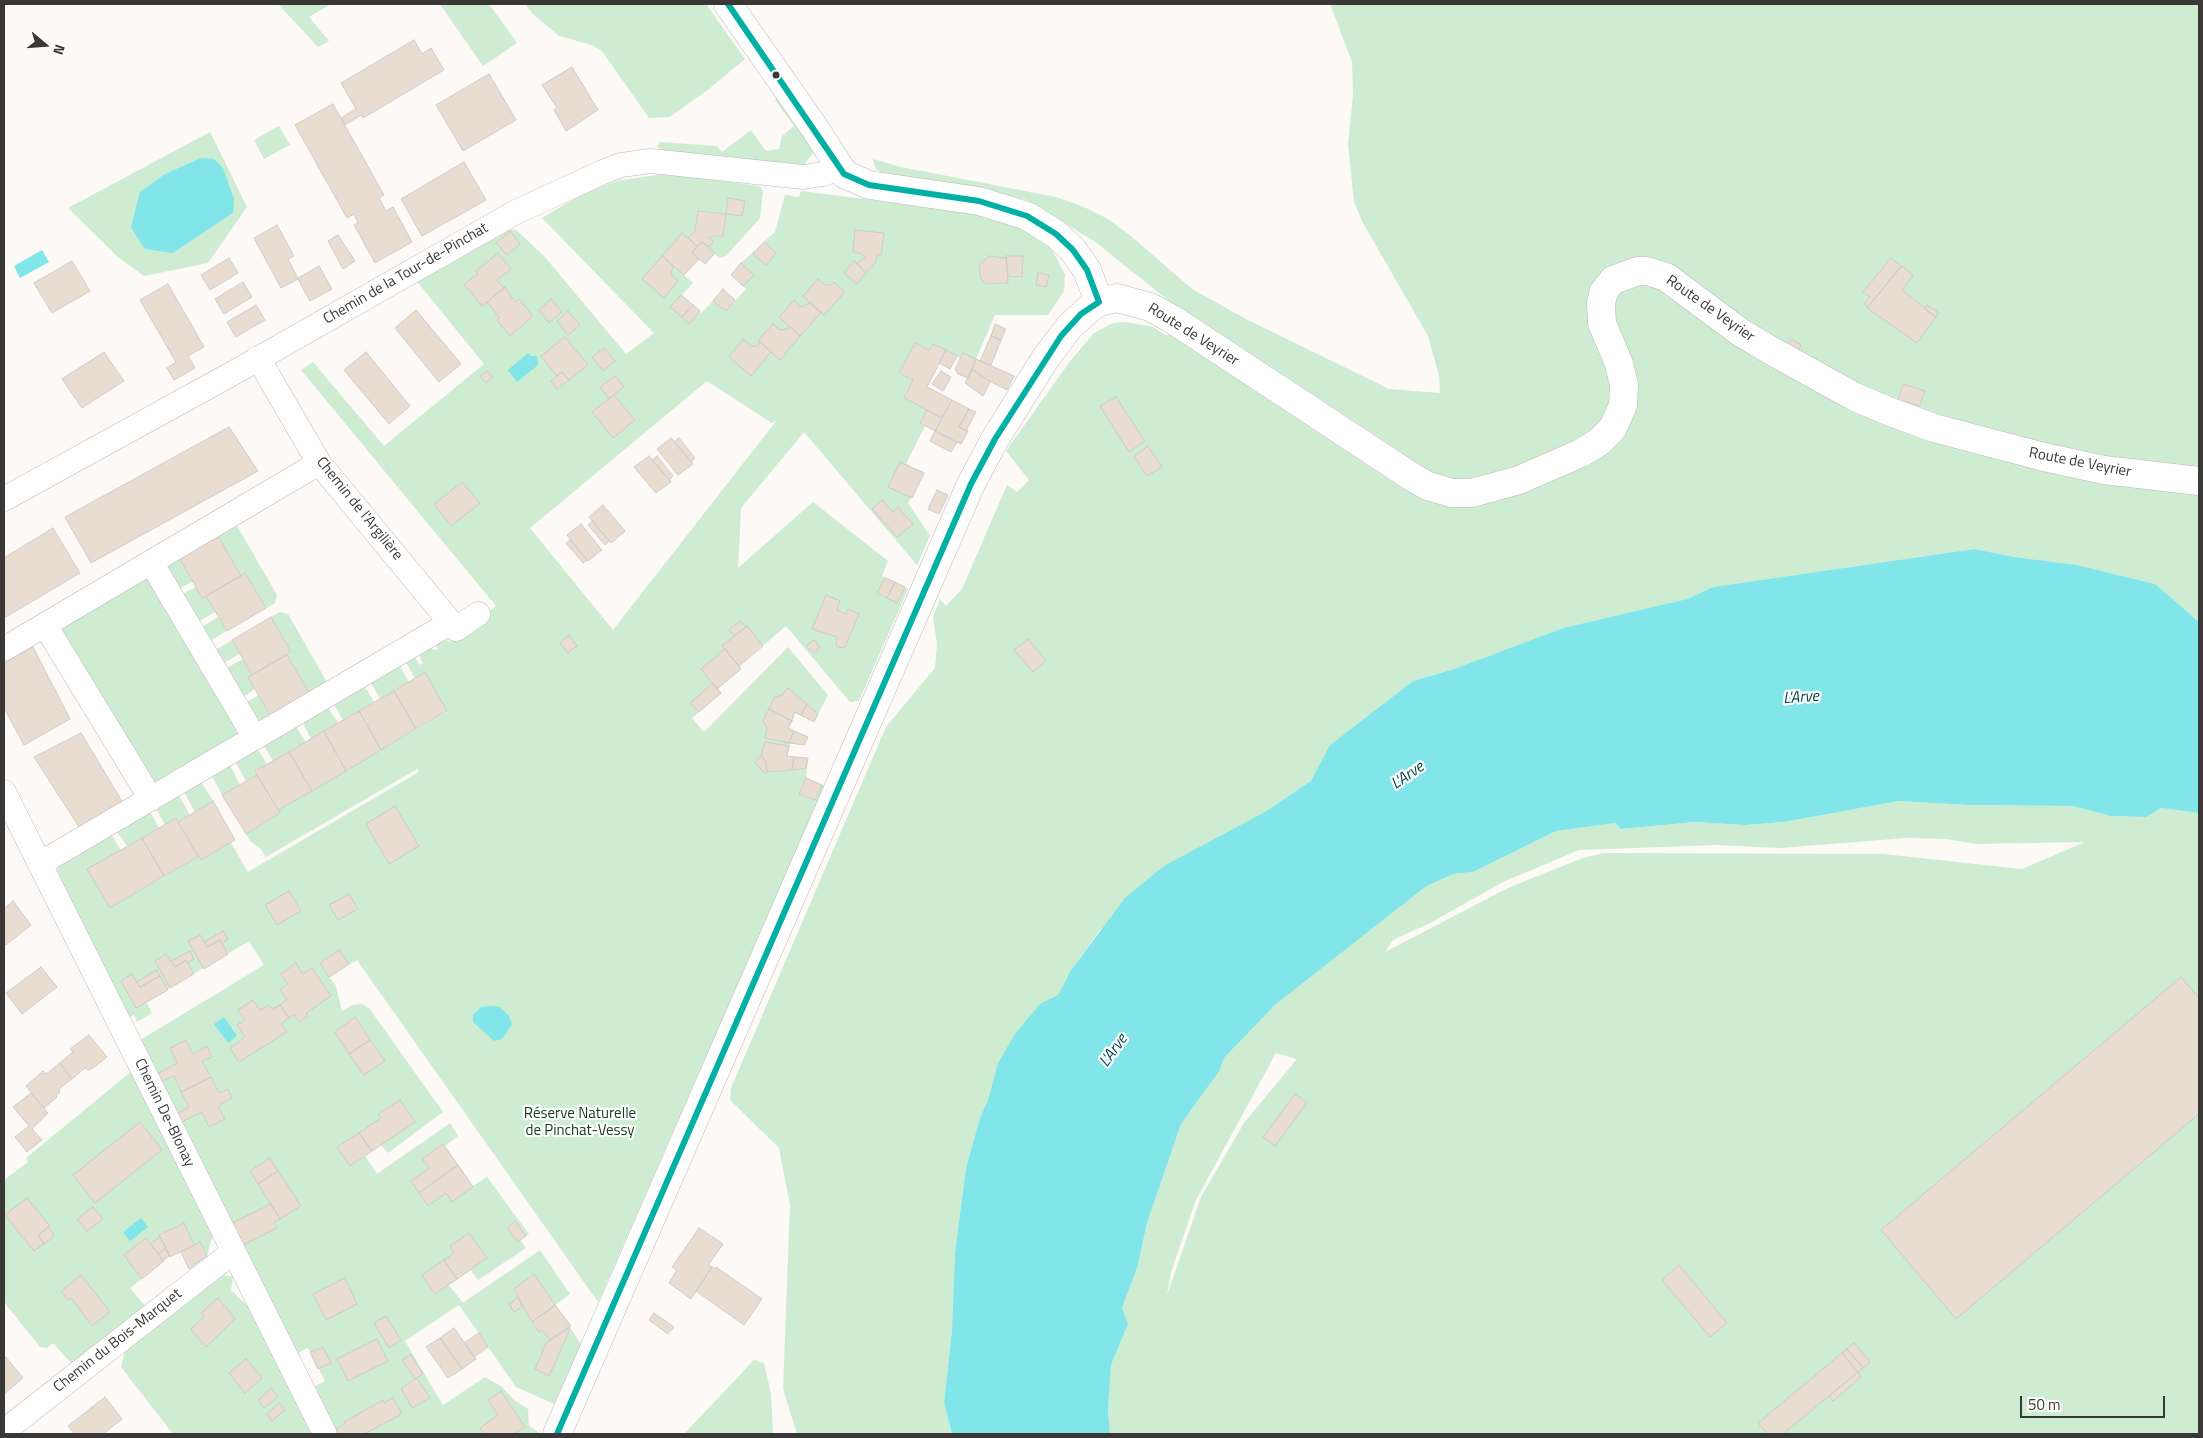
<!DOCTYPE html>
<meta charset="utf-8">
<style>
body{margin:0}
#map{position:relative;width:2203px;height:1438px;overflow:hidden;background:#fcf9f6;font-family:"Titillium Web",sans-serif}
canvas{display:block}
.frame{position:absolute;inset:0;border:5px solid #3a3836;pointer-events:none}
.north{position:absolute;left:20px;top:20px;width:50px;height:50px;-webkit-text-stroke:4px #fff;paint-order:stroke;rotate:108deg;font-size:14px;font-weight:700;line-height:20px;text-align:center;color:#3a3836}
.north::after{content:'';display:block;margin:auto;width:18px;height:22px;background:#3a3836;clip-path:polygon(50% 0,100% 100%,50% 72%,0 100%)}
.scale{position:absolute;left:2020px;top:1396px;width:145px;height:22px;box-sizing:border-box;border:2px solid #3a3836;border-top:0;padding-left:6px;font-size:15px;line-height:18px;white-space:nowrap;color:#3a3836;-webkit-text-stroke:4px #fff;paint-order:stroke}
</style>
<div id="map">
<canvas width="2203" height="1438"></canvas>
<div class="frame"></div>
<div class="north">N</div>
<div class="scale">50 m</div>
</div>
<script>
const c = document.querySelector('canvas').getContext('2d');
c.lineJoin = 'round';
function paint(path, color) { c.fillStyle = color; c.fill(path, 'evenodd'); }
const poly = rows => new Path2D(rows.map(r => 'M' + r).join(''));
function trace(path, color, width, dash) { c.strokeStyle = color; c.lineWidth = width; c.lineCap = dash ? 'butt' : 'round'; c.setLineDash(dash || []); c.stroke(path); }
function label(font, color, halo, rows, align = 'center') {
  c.font = font + ' "Titillium Web",sans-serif'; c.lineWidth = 4.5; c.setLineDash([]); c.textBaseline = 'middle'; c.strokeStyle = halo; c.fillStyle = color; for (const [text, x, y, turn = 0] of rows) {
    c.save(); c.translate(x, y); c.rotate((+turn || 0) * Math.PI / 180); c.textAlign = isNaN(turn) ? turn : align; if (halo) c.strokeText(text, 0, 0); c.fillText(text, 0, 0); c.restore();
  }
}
paint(poly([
 [278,4,331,4,309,17,329,41,318,47],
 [440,4,489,4,517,43,483,66],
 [525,4,706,4,745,59,709,89,670,117,649,118,602,51,592,45,559,36,532,13],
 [1330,4,2199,4,2199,622,2154,584,2077,565,2015,557,1974,549,1713,587,1687,599,1563,628,1454,669,1413,681,1330,745,1312,781,1263,813,1100,930,1071,970,1058,995,1041,1003,989,1097,980,1118,966,1168,955,1252,952,1330,944,1403,952,1434,797,1434,783,1389,790,1205,779,1148,730,1100,731,1088,886,727,935,668,937,644,933,617,940,599,946,606,962,589,1007,485,1017,492,1029,480,1006,451,1071,360,1094,333,1113,323,1124,322,1153,327,1167,336,1179,309,1094,241,1027,200,987,190,882,173,875,168,873,159,901,167,1056,197,1084,207,1108,219,1131,236,1192,289,1246,319,1389,389,1440,393,1439,376,1428,336,1363,223,1354,202,1348,144,1353,95,1352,62],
 [782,95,814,142,813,153,804,165,793,166,665,152,657,147,660,142,717,146,722,152,751,130,766,151,779,149,782,136,794,126,775,100],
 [279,126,290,145,264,159,254,140],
 [210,132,247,207,208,263,144,276,119,258,68,208],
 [665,174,760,186,763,191,760,218,726,256,720,258,702,242,697,246,682,233,662,256,693,283,682,295,701,313,713,301,726,311,746,289,743,286,754,275,741,263,775,232,785,195,799,197,801,191,935,208,992,217,1020,225,1046,239,1065,274,1064,291,1048,315,995,315,976,359,963,353,960,358,933,344,929,350,915,343,899,373,913,380,927,410,925,426,906,464,924,473,908,503,930,536,917,565,804,432,741,508,738,568,813,502,888,561,882,576,908,589,859,701,850,702,786,626,739,666,741,669,717,689,721,693,692,718,704,732,788,647,828,695,814,722,795,713,788,728,794,731,787,756,808,758,806,778,825,786,598,1302,357,960,329,977,336,986,342,1011,352,1005,362,1004,369,1008,443,1112,388,1153,381,1145,365,1156,377,1174,450,1123,458,1136,445,1146,473,1186,487,1177,529,1234,520,1240,526,1248,478,1280,471,1270,449,1285,463,1303,540,1250,570,1294,555,1305,581,1344,554,1404,516,1387,459,1305,405,1341,443,1405,485,1377,501,1386,514,1400,528,1409,529,1426,541,1434,333,1434,310,1389,325,1381,308,1348,294,1355,137,1042,264,965,249,941,146,1002,152,1013,137,1022,134,1015,127,1019,53,875,58,870,57,864,110,833,121,850,110,908,198,857,201,860,231,843,248,872,419,772,417,769,266,857,261,849,251,842,246,834,279,814,278,810,447,712,425,673,415,678,405,661,414,655,419,665,423,663,418,653,429,646,433,650,438,649,435,644,445,640,451,642,496,606,301,370,313,362,384,446,484,364,415,279,507,230,516,230,544,256,626,354,654,333,542,218,589,190,621,180],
 [707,381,772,423,777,420,613,630,530,528],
 [236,524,277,595,275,603,266,608,245,573,241,576,218,536],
 [180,559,193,581,177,590,180,595,196,587,206,596,215,612,196,623,212,652,232,640,240,654,220,665,223,670,243,659,252,675,255,689,240,699,243,704,259,695,271,717,261,735,151,799,45,625,98,594,166,572,169,563],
 [280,612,288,614,328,684,310,694,287,655,291,652,271,617],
 [218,617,227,631,208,642,200,628],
 [399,664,409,682,380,699,370,681],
 [364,685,374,702,343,720,333,703],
 [327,706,338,723,311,739,302,721],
 [295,725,306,742,273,761,263,744],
 [257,748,267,764,255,771,257,775,246,781,235,761],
 [229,763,240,785,222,795,211,774],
 [200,780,213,801,195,812,183,790],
 [178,794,190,815,178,822,176,818,165,825,155,807],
 [1899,801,1968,805,2073,806,2111,816,2146,817,2161,808,2199,813,2199,1434,1110,1434,1108,1410,1111,1365,1128,1324,1122,1308,1138,1265,1147,1223,1181,1124,1220,1070,1224,1058,1276,1004,1367,931,1425,887,1453,874,1473,872,1556,831,1615,823,1621,829,1695,822,1745,825,1784,822],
 [1906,838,1947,839,1977,844,2085,842,2022,869,1883,854,1603,853,1583,858,1510,887,1385,952,1393,940,1432,922,1503,882,1579,850,1716,845,1780,848],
 [1276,1053,1297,1059,1244,1123,1201,1197,1167,1295,1171,1272,1196,1200],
 [149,810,159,828,127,846,116,830],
 [132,1071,213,1234,207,1256,189,1269,181,1252,194,1245,183,1223,159,1235,160,1237,150,1244,142,1279,130,1288,146,1307,71,1363,53,1343,47,1348,40,1347,4,1302,4,1180,28,1162,26,1158],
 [218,1274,233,1277,231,1290,250,1308,313,1434,173,1434,121,1367,126,1346],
 [754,1360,764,1363,771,1394,773,1434,684,1434]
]), '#cdecd1');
paint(poly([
 [201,158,214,159,223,168,234,199,233,213,173,253,145,249,131,227,140,192,165,174],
 [42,250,49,262,20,278,14,266],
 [528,353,531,356,537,356,538,365,517,382,508,370],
 [1974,549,2015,557,2077,565,2155,584,2199,622,2199,813,2161,808,2146,817,2111,816,2073,806,1968,805,1899,801,1784,822,1745,825,1695,822,1621,829,1615,823,1556,831,1473,872,1453,874,1425,887,1276,1004,1224,1058,1220,1070,1181,1124,1147,1223,1138,1265,1122,1308,1128,1324,1111,1365,1108,1410,1110,1434,952,1434,944,1403,952,1330,955,1252,966,1168,980,1118,989,1097,998,1063,1015,1034,1041,1003,1058,995,1071,970,1125,898,1164,866,1263,813,1311,781,1330,745,1413,681,1454,669,1563,628,1687,599,1713,587],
 [492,1006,500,1007,509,1016,512,1025,502,1039,494,1041,473,1022,473,1015,481,1007],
 [224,1017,237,1036,228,1043,214,1024],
 [141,1218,148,1227,130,1241,123,1232]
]), '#81e5e9');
const building = poly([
 [414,40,422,54,431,48,444,70,363,118,361,115,345,125,341,118,356,109,341,83,414,40],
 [572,67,598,110,566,131,554,110,557,108,542,85,572,67],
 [489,74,516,120,463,151,436,105,489,74],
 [333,104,384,195,379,198,386,211,393,207,412,242,375,263,354,225,358,223,354,214,347,218,295,125,333,104],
 [464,162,486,200,422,236,401,199,464,162],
 [728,198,745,201,742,216,726,214,728,198],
 [698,211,726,214,723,236,713,236,709,238,713,242,709,247,702,242,697,246,688,238,695,231,698,211],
 [277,225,294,256,288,259,298,278,319,266,332,289,310,301,298,279,281,288,254,238,277,225],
 [855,230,884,233,881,255,877,255,876,262,866,273,857,263,865,258,862,254,853,252,855,230],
 [510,231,520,244,507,255,496,243,510,231],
 [682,233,697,246,692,253,699,259,684,275,662,256,682,233],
 [338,235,355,261,343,269,328,241,338,235],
 [702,242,715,253,705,264,692,253,702,242],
 [764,242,776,253,766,265,753,254,764,242],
 [498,253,511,269,497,280,504,288,482,306,464,284,478,274,476,271,498,253],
 [662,256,673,266,671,274,678,281,664,298,642,279,662,256],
 [989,256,1006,258,1008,283,986,284,981,279,979,266,989,256],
 [1006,256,1023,256,1022,277,1008,276,1006,256],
 [229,258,238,273,210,290,201,275,229,258],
 [1891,258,1901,266,1868,307,1864,304,1870,297,1863,292,1891,258],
 [72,261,90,291,52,313,34,283,72,261],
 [854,261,866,273,857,284,844,273,854,261],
 [741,263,754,275,743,286,731,275,741,263],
 [1902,266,1913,275,1902,290,1936,317,1917,343,1867,308,1902,266],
 [1038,273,1049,275,1046,287,1036,285,1038,273],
 [818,279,825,285,831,285,834,282,845,292,824,315,803,296,818,279],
 [243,282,252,297,224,314,215,299,243,282],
 [168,284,204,347,188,356,195,368,174,380,167,368,176,362,140,300,168,284],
 [505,287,515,302,519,299,533,316,510,336,497,320,499,317,487,302,505,287],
 [723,289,735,300,726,311,713,301,723,289],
 [681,295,693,305,682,317,670,307,681,295],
 [551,299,562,312,549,323,539,310,551,299],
 [794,300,801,307,810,303,821,313,800,336,779,317,794,300],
 [256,305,265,320,236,337,227,322,256,305],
 [693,305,700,311,689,324,682,317,693,305],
 [1927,305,1938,312,1936,317,1925,309,1927,305],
 [416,310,461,364,439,382,395,328,416,310],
 [568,311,580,325,568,335,557,321,568,311],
 [773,324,780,330,787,329,789,326,800,336,780,360,758,340,773,324],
 [995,324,1006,329,1001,340,991,336,995,324],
 [991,336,1001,340,991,365,980,361,991,336],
 [565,337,588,365,569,380,562,372,557,376,541,356,565,337],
 [743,339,751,346,757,346,760,342,771,352,751,376,729,357,743,339],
 [1791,339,1801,345,1798,351,1788,345,1791,339],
 [915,343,929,350,933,344,946,350,927,387,952,400,942,418,904,398,913,380,899,373,915,343],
 [604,348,615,361,603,371,592,357,604,348],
 [946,350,957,356,950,369,939,363,946,350],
 [104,352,124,381,82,408,62,379,104,352],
 [366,352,410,406,389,424,344,370,366,352],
 [963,353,976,359,968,378,958,374,955,369,963,353],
 [976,359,1014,376,1007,390,980,376,980,375,972,369,976,359],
 [972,369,990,382,983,396,965,383,972,369],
 [487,371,493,377,486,383,480,376,487,371],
 [941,371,951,377,943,391,932,384,941,371],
 [562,372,569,380,557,389,551,381,562,372],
 [615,376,624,387,609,398,600,387,615,376],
 [1903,384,1925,391,1920,406,1898,400,1903,384],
 [614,395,635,420,613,438,592,412,614,395],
 [1116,397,1145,441,1129,452,1100,406,1116,397],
 [952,400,969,409,959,427,968,431,961,444,935,431,952,400],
 [969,409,976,412,966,431,959,427,969,409],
 [927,410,942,418,935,431,920,423,927,410],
 [229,427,258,471,91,563,65,517,229,427],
 [935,431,957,442,951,452,930,441,935,431],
 [671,438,693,464,678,475,657,449,671,438],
 [679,438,695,458,691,462,674,442,679,438],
 [1148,446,1162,467,1147,476,1134,456,1148,446],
 [649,456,671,482,656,493,634,467,649,456],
 [657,456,673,476,669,480,652,460,657,456],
 [900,462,924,473,912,498,888,487,900,462],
 [462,482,480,503,451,526,434,504,462,482],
 [937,490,948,495,939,514,928,509,937,490],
 [882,500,893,512,898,507,913,524,897,537,872,509,882,500],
 [603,505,625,531,611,543,589,517,603,505],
 [593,521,609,541,605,545,588,525,593,521],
 [581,524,602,550,588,561,567,535,581,524],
 [53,528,80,573,4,618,4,558,53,528],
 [218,536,241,576,202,598,180,559,218,536],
 [570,540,587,560,583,563,566,543,570,540],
 [245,573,266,608,227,631,206,596,245,573],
 [885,578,895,582,887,598,877,593,885,578],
 [895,582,905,587,897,603,887,598,895,582],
 [826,595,840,601,837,610,846,614,848,609,859,614,845,647,841,648,836,646,837,637,812,629,826,595],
 [271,617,291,652,252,675,232,640,271,617],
 [740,621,746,627,734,636,729,630,740,621],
 [747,626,763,646,739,666,722,646,747,626],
 [569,635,577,646,568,653,560,643,569,635],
 [1028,639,1046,661,1033,672,1014,650,1028,639],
 [814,640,820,647,813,653,806,646,814,640],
 [33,647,70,719,24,745,4,708,4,663,33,647],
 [725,649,741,669,717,689,701,669,725,649],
 [287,655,310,694,271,717,248,677,287,655],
 [425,672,447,711,416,729,394,691,425,672],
 [713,683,721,693,699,712,690,703,713,683],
 [788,688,807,704,801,715,795,712,792,721,769,709,774,698,782,695,788,688],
 [394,691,416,729,381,750,359,711,394,691],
 [807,704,818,714,814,722,801,715,807,704],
 [769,709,792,721,788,728,794,731,789,743,765,738,767,728,763,721,769,709],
 [359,711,381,750,346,771,324,731,359,711],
 [324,731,346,771,312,791,289,752,324,731],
 [794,731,808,737,804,745,789,743,794,731],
 [81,733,123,803,79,827,34,757,81,733],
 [765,742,789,746,787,756,794,757,792,770,767,772,766,762,761,756,765,742],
 [289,752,312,791,278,810,255,771,289,752],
 [761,756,766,762,767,772,765,774,755,762,761,756],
 [794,757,808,758,806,768,792,770,794,757],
 [257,775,280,813,246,834,222,795,257,775],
 [806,778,822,785,815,800,799,794,806,778],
 [213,801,235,840,201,860,178,822,213,801],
 [395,806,419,846,389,864,366,824,395,806],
 [176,818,198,857,164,876,142,838,176,818],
 [142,838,164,876,110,908,87,869,142,838],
 [289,891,301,911,277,925,265,905,289,891],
 [349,894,358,909,338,920,329,905,349,894],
 [13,901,31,925,6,945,4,942,4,909,13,901],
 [223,931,228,939,222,943,220,940,207,947,204,942,223,931],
 [200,935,207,947,220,940,228,954,204,969,188,941,200,935],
 [339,950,349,964,329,977,320,963,339,950],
 [190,951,194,959,188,963,186,960,175,967,171,961,190,951],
 [166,954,175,967,186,960,194,974,170,988,155,961,166,954],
 [296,963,303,974,312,968,331,996,306,1013,308,1016,299,1022,294,1015,289,1018,280,1005,287,999,280,990,288,984,281,974,296,963],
 [41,967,57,987,22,1014,6,993,41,967],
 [156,970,160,976,140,987,137,982,156,970],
 [132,974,140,987,160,976,168,990,136,1008,121,981,132,974],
 [2181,977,2199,998,2199,1114,1956,1319,1881,1230,2181,977],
 [253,1000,260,1010,269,1005,272,1009,280,1005,289,1018,281,1024,287,1032,239,1062,230,1048,245,1037,237,1025,245,1020,238,1010,253,1000],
 [355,1017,370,1040,349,1054,335,1032,355,1017],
 [89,1035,107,1057,93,1068,88,1070,85,1068,72,1079,60,1063,73,1052,70,1049,89,1035],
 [186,1040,193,1054,207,1046,212,1057,202,1061,211,1077,181,1092,174,1076,161,1082,157,1074,177,1063,170,1048,186,1040],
 [370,1040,385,1061,364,1075,349,1054,370,1040],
 [60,1063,72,1079,59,1089,60,1092,56,1096,57,1097,44,1108,26,1086,43,1071,46,1074,60,1063],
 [211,1077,219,1093,228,1089,232,1098,218,1106,225,1119,209,1127,202,1112,181,1122,177,1114,189,1107,181,1092,211,1077],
 [31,1093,48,1113,32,1129,42,1140,27,1152,15,1137,29,1126,13,1107,31,1093],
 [1295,1094,1307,1103,1275,1146,1263,1137,1295,1094],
 [400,1100,415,1122,372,1151,359,1133,381,1118,378,1114,400,1100],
 [140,1122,162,1150,95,1203,73,1175,140,1122],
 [359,1133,372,1151,350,1166,337,1147,359,1133],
 [443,1144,458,1165,419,1193,411,1181,429,1168,422,1159,443,1144],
 [270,1158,278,1171,258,1184,250,1171,270,1158],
 [458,1165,473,1187,452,1202,446,1193,428,1206,419,1193,458,1165],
 [278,1171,301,1206,280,1219,258,1184,278,1171],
 [27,1198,50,1226,38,1235,44,1244,34,1251,5,1215,27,1198],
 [271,1204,280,1219,274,1222,277,1228,243,1245,232,1223,271,1204],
 [93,1207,103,1219,87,1231,77,1219,93,1207],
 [515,1221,526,1236,518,1242,507,1228,515,1221],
 [184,1223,194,1245,170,1257,159,1235,184,1223],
 [48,1227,53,1233,53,1237,44,1244,38,1235,48,1227],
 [699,1228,723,1244,709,1264,712,1267,691,1299,669,1283,677,1270,672,1267,699,1228],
 [469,1233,487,1258,457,1279,444,1260,454,1253,450,1246,469,1233],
 [160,1237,166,1248,158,1254,150,1244,160,1237],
 [146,1238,164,1261,142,1279,124,1255,146,1238],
 [200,1242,207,1256,189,1269,181,1252,200,1242],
 [166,1248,169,1256,163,1261,158,1254,166,1248],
 [444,1260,457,1279,435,1294,422,1275,444,1260],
 [1679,1265,1727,1323,1710,1337,1662,1280,1679,1265],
 [712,1267,715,1269,716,1267,762,1299,744,1325,696,1291,712,1267],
 [534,1274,555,1305,532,1322,514,1289,534,1274],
 [81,1275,110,1312,92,1326,71,1298,68,1300,61,1291,81,1275],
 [345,1278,357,1304,326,1320,313,1294,345,1278],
 [518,1297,522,1307,514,1312,509,1304,518,1297],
 [218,1298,235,1319,206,1347,191,1329,204,1317,201,1313,218,1298],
 [555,1305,571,1326,550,1340,542,1330,539,1332,532,1322,555,1305],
 [654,1313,674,1327,668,1334,649,1320,654,1313],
 [386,1316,401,1340,389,1348,374,1323,386,1316],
 [454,1328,476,1359,462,1369,440,1338,454,1328],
 [568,1328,570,1329,549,1376,535,1369,546,1343,568,1328],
 [479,1333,488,1347,474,1357,464,1343,479,1333],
 [440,1338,462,1369,448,1378,426,1347,440,1338],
 [377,1339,388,1361,348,1381,337,1359,377,1339],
 [1854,1343,1870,1362,1863,1368,1847,1349,1854,1343],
 [323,1347,331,1363,318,1369,310,1352,323,1347],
 [1847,1349,1863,1368,1858,1372,1842,1353,1847,1349],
 [1842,1353,1858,1372,1783,1434,1768,1434,1758,1423,1842,1353],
 [411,1355,423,1374,415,1379,402,1360,411,1355],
 [6,1357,23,1378,4,1394,4,1359,6,1357],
 [246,1359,262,1378,245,1393,229,1373,246,1359],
 [1858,1372,1861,1377,1833,1401,1829,1396,1858,1372],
 [417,1378,430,1398,412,1408,401,1388,417,1378],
 [271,1388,278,1397,264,1408,258,1400,271,1388],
 [501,1391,525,1427,514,1434,485,1434,480,1428,498,1415,488,1400,501,1391],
 [105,1397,122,1419,103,1434,75,1434,68,1426,105,1397],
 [393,1398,401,1412,400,1415,364,1434,339,1434,336,1429,345,1424,344,1422,383,1400,384,1403,393,1398],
 [279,1403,285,1410,272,1421,267,1414,279,1403]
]);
paint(building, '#e9dcd1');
trace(building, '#ceccc9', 1);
const street = poly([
 [258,358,319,463,456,629,478,614],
 [4,499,235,372,516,212,603,172,621,165,651,161,803,177,823,174,838,168],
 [151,562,255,738],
 [45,625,151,799],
 [4,649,319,463],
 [4,792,325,1434],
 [41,863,450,623],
 [4,1431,233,1252]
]);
const secondary = poly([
 [728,4,816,130,844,174,869,185,979,201,1027,216,1056,234,1073,250,1087,270,1099,302],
 [557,1434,971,484,995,439,1045,359,1070,326,1090,308,1099,302,1117,298,1150,307,1172,319,1412,477,1428,486,1452,493,1472,493,1519,480,1581,453,1599,442,1613,428,1623,405,1624,385,1619,364,1602,323,1601,303,1604,291,1613,280,1638,271,1647,271,1666,277,1740,332,1770,350,1855,397,1888,411,1934,428,2044,457,2104,470,2199,481]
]);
trace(street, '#bcbab8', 25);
trace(secondary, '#bcbab8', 29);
trace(street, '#fffefe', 24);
trace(secondary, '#fffefe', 28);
trace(poly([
 [728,4,844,174,869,185,979,201,1027,216,1056,234,1073,250,1087,270,1099,302],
 [557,1434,971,484,995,439,1061,336,1081,314,1099,302]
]), '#00b0a4', 6);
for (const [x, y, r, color] of [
 [776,75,4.5,"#3a3836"]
]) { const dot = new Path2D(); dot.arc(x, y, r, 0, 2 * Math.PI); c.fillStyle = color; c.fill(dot); trace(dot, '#fff', 2); }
label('15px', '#3a3836', '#fff', [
 ["Chemin de la Tour-de-Pinchat",406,274,-30],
 ["Route de Veyrier",1710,309,35],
 ["Route de Veyrier",1193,335,32],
 ["Route de Veyrier",2080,463,11],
 ["Chemin de l'Argilière",359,509,51],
 ["Chemin De-Blonay",164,1113,64],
 ["Chemin du Bois-Marquet",118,1341,-38]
]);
label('15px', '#163921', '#fff', [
 ["Réserve Naturelle",580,1114],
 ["de Pinchat-Vessy",580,1131]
]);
label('italic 16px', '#03474a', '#fff', [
 ["L'Arve",1801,698,-4],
 ["L'Arve",1408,776,-35],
 ["L'Arve",1114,1051,-54]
]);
</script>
